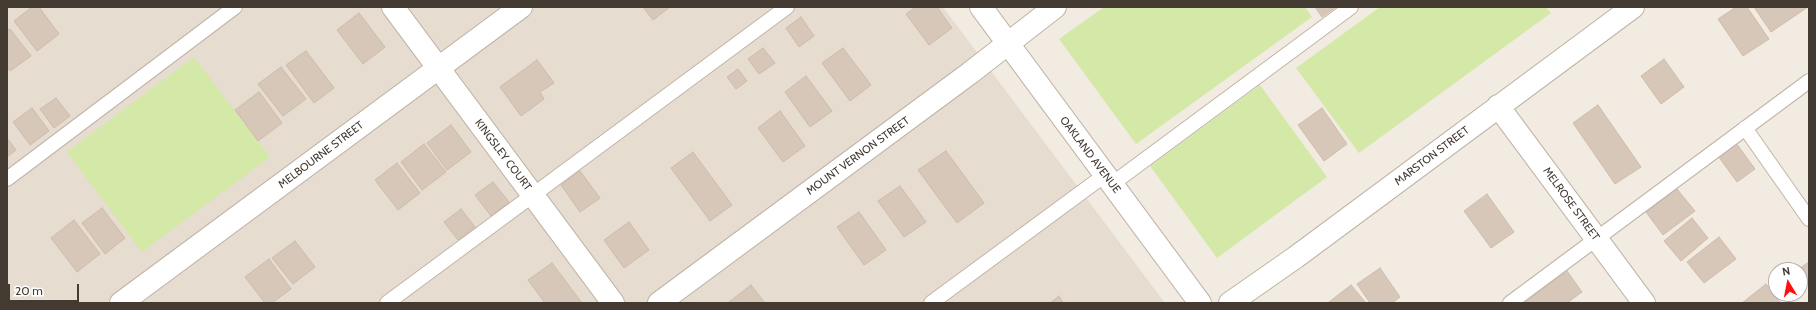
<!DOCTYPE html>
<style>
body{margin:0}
#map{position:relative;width:1816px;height:310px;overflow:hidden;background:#f2ebe1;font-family:Cabin,sans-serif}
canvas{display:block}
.frame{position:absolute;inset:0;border:8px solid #433a32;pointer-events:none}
.north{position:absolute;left:1768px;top:262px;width:40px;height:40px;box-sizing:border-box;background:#fff;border:1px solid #b4b0ad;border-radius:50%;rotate:350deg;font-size:11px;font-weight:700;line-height:16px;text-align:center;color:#433a32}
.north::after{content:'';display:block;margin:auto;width:14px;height:18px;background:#ff0f0b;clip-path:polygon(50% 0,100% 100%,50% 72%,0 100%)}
.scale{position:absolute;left:8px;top:284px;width:71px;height:18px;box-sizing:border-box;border:2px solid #433a32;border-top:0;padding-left:5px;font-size:12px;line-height:14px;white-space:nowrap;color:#433a32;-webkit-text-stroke:3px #fff;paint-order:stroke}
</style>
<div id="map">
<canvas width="1816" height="310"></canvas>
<div class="frame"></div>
<div class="north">N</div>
<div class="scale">20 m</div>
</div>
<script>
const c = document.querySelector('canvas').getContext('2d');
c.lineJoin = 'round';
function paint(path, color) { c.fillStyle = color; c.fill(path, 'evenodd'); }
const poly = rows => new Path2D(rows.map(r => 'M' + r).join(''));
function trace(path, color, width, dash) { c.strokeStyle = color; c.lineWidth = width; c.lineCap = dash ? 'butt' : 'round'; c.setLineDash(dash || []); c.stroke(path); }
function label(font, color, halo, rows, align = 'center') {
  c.font = font + ' Cabin,sans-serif'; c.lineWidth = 3; c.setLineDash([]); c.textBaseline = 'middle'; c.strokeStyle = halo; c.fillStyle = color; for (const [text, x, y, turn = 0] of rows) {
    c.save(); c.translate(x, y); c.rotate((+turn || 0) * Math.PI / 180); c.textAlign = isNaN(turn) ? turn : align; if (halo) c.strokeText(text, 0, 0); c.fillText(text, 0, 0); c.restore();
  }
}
paint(poly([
 [7,7,943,7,1165,303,7,303]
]), '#e6dccf');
paint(poly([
 [1104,7,1305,7,1312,17,1136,144,1059,39],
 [1380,7,1546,7,1551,13,1359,153,1296,68],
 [194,57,270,157,142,252,67,152],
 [1260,85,1327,177,1217,258,1150,166]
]), '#d4e9a7');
const building = poly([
 [32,7,39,7,59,34,37,51,14,21,32,7],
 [643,7,670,7,653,20,643,7],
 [916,7,937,7,952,28,929,45,906,14,916,7],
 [1315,7,1336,7,1322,17,1315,7],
 [1736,7,1747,7,1769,39,1743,56,1718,19,1736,7],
 [1754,7,1808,7,1771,32,1754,7],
 [359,13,385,47,363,64,337,30,359,13],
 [801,17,814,36,799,47,786,28,801,17],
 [10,29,31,56,10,71,7,67,7,31,10,29],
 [763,48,775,63,759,74,748,59,763,48],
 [843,48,871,85,850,101,822,63,843,48],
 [306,51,334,88,314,103,286,65,306,51],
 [1664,59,1684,87,1661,104,1641,76,1664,59],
 [537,60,554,83,540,92,544,99,521,116,500,87,537,60],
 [281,67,306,99,283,116,258,84,281,67],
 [738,69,747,81,736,89,727,77,738,69],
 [806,76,832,111,810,127,785,92,806,76],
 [259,92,282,123,258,141,235,110,259,92],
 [56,98,70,116,54,128,40,109,56,98],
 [1598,105,1641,167,1615,184,1573,123,1598,105],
 [32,108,49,131,30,145,13,122,32,108],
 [1322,108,1347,144,1324,161,1298,125,1322,108],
 [780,111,805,146,783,162,758,128,780,111],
 [451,125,471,152,447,170,427,143,451,125],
 [7,138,16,150,7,157,7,138],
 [1736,143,1755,169,1737,182,1718,156,1736,143],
 [424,144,446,172,422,190,401,162,424,144],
 [946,151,984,203,957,223,918,170,946,151],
 [693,152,732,205,710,221,671,168,693,152],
 [397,163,420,193,398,210,375,180,397,163],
 [580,171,600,198,580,212,561,185,580,171],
 [493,182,509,202,491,216,475,195,493,182],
 [900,186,926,222,904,237,878,201,900,186],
 [1677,189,1695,211,1663,235,1646,212,1677,189],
 [1487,194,1514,232,1491,248,1464,211,1487,194],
 [102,208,125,238,105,254,82,223,102,208],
 [461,209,475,227,458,240,444,222,461,209],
 [859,212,886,250,864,265,837,227,859,212],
 [1692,218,1708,238,1681,261,1664,241,1692,218],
 [74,220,100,254,77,272,51,238,74,220],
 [629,222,649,250,624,268,604,240,629,222],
 [1719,237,1736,259,1704,283,1687,262,1719,237],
 [295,241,315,267,293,284,272,258,295,241],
 [269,259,291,289,272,303,265,303,245,277,269,259],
 [1809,262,1809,282,1801,288,1800,270,1797,270,1809,262],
 [552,263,582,303,545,303,528,280,552,263],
 [1380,268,1400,297,1392,303,1370,303,1357,284,1380,268],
 [1567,271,1582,292,1567,303,1524,303,1567,271],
 [1766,284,1781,303,1742,303,1766,284],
 [751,285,765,303,730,303,729,302,751,285],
 [1351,285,1366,303,1330,303,1329,302,1351,285],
 [1059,296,1063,303,1050,303,1059,296]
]);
paint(building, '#d7c7b9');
trace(building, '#cfbba9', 1);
const service = poly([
 [1745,128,1809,219],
 [7,179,235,7],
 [1112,184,1351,7],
 [387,303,787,7],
 [931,303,1105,175],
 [1510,303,1809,81]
]);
const minor = poly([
 [393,7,613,303],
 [1498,106,1644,303],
 [121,303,521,7],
 [659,303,970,73,1055,7],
 [1230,303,1296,257,1633,7]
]);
const tertiary = poly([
 [981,7,1200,303]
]);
trace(service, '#c0b4a7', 16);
trace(minor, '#c0b4a7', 24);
trace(tertiary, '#c0b4a7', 24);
trace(service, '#fff', 14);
trace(minor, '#fff', 22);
trace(tertiary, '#fff', 22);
label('11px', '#433a32', '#fff', [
 ["MELBOURNE STREET",321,155,-37],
 ["KINGSLEY COURT",503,155,53],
 ["OAKLAND AVENUE",1090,155,53],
 ["MOUNT VERNON STREET",858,156,-36],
 ["MARSTON STREET",1432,156,-37],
 ["MELROSE STREET",1571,204,54]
]);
</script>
